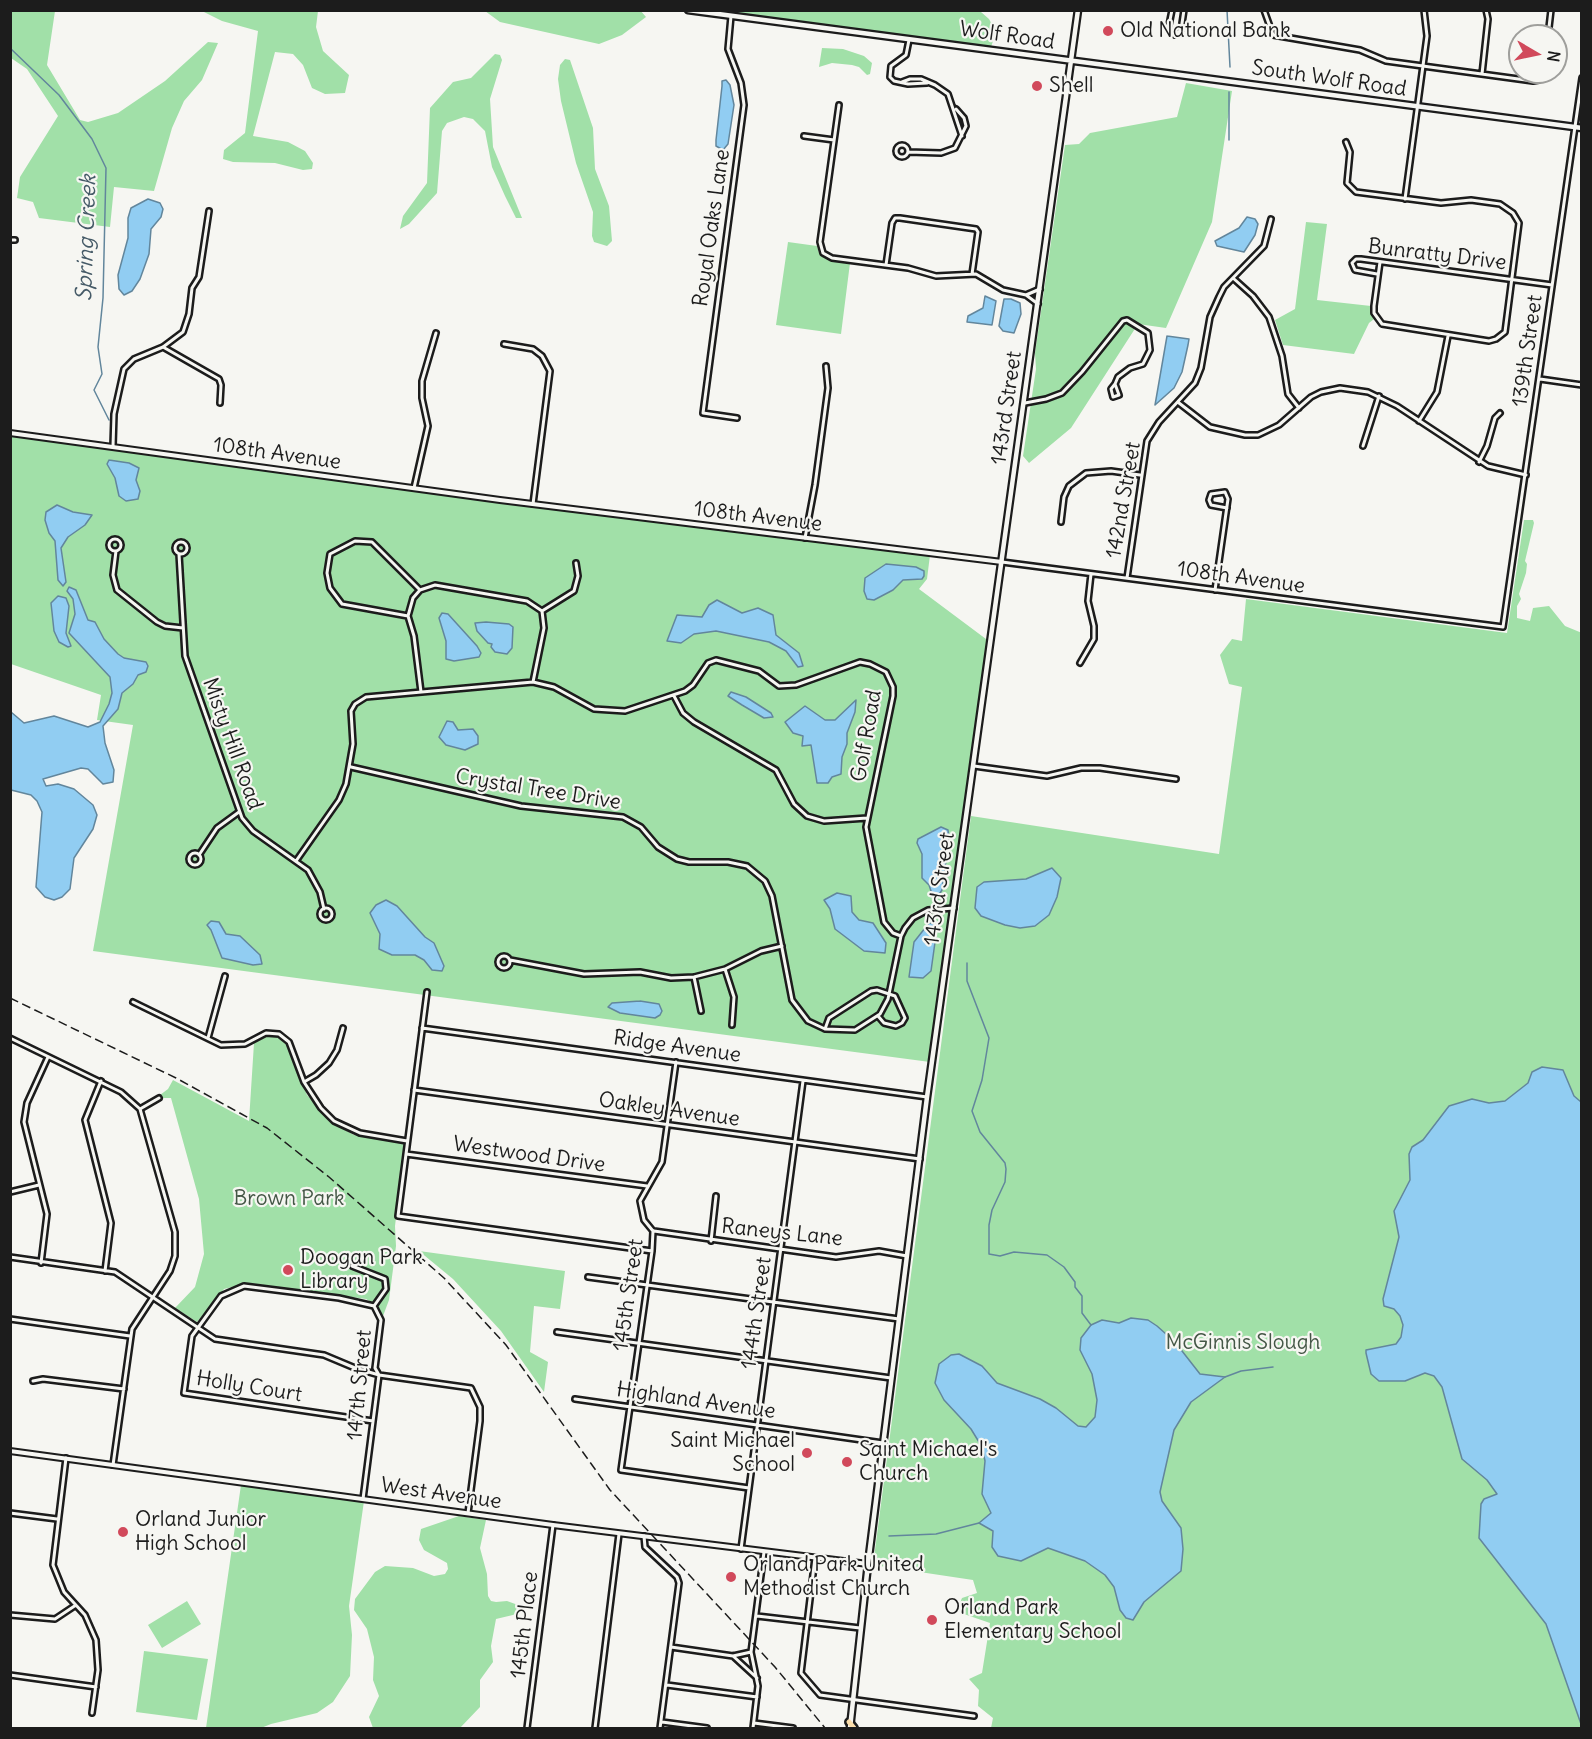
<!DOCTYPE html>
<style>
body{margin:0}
#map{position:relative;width:1592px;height:1739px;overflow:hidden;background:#f6f6f2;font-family:Delius,sans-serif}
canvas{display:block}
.frame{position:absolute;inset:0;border:12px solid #1c1c1c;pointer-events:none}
.north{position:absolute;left:1508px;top:24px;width:60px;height:60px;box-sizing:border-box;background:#f6f6f2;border:2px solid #9f9f9c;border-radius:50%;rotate:99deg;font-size:16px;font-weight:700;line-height:24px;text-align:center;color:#1c1c1c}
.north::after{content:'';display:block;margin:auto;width:21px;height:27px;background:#d1495b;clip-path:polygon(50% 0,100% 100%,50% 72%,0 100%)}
</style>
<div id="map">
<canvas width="1592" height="1739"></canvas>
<div class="frame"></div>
<div class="north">N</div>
</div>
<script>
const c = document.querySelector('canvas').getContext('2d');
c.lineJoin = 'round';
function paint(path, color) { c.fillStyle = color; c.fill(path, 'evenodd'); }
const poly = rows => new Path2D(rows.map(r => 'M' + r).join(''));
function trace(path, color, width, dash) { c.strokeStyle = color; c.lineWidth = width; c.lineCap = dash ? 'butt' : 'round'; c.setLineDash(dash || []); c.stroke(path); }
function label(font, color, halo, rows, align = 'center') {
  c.font = font + ' Delius,sans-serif'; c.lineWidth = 4.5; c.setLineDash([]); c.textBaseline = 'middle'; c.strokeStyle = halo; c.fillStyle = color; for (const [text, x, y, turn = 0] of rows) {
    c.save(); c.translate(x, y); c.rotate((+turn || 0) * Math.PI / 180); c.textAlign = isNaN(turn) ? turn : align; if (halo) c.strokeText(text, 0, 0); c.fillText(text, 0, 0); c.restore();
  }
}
paint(poly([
 [11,10,55,11,47,65,80,120,88,122,118,113,165,81,208,42,218,43,202,80,184,101,172,128,154,191,114,187,110,227,39,218,33,202,17,198,20,177,58,116,27,69,11,58],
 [640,10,646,17,622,35,599,44,500,22,485,11],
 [202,11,318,11,316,27,323,51,349,75,345,93,325,94,312,88,303,65,293,54,275,52,253,136,288,142,305,151,313,163,312,169,303,170,275,163,233,162,223,159,224,150,245,133,258,31,222,21],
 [724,11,981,12,989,19,996,32,991,47],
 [822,48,843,49,864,56,872,63,870,74,867,75,859,67,852,65,832,63,819,67],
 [495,54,500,55,502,60,490,99,493,147,522,218,516,218,505,196,492,167,485,131,473,119,464,117,447,123,442,131,437,193,409,224,400,229,403,216,427,183,430,108,453,82,471,78],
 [565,59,570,60,593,128,595,169,609,206,612,241,607,246,594,242,592,236,593,212,576,163,561,101,558,79,560,65],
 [1186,83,1232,91,1212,222,1166,328,1138,324,1071,428,1029,463,1023,456,1036,369,1035,353,1065,145,1079,144,1090,133,1177,117],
 [1306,222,1327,224,1317,300,1371,306,1374,319,1369,323,1354,354,1283,345,1275,320,1295,309],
 [788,242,817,246,819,253,827,259,850,263,841,334,776,325],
 [11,435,930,555,927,579,919,589,990,642,930,1062,93,951,133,725,97,720,101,695,11,664],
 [1524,520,1533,520,1534,523,1525,561,1527,564,1526,573,1519,594,1521,599,1517,606,1517,618,1530,621,1533,608,1549,606,1565,626,1582,633,1581,1728,991,1728,993,1718,978,1706,979,1690,969,1679,982,1673,990,1623,961,1613,959,1605,962,1598,977,1593,973,1580,873,1565,971,816,1219,854,1242,687,1229,684,1220,655,1232,639,1242,641,1246,599,1507,633],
 [268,1035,279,1036,287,1044,307,1095,334,1124,354,1135,405,1143,395,1226,396,1246,389,1300,383,1316,378,1306,366,1299,249,1283,224,1289,197,1322,175,1308,195,1287,204,1254,199,1199,171,1098,162,1098,160,1095,168,1089,173,1080,249,1121,254,1043],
 [419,1251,565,1271,560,1309,534,1306,530,1352,548,1362,544,1392,501,1331,453,1279],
 [241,1485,364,1501,349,1606,352,1635,350,1676,333,1702,317,1713,271,1724,261,1728,206,1728],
 [459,1516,486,1520,480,1548,487,1574,488,1596,491,1601,496,1602,507,1601,518,1605,521,1610,517,1614,496,1619,491,1646,493,1662,480,1680,480,1707,460,1728,373,1728,369,1717,379,1696,373,1680,374,1657,367,1629,354,1610,355,1599,375,1572,385,1566,413,1568,434,1576,445,1574,448,1569,447,1563,424,1550,419,1540,421,1529],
 [187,1601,201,1624,162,1648,148,1625],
 [144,1651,208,1659,197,1720,136,1712]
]), '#a1e0a8');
const water = poly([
 [726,80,730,85,734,105,728,144,723,150,716,146,716,140,722,86,722,81,726,80],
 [148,199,160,203,163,209,161,217,151,229,149,254,140,279,132,291,124,295,119,289,118,275,128,238,128,218,131,208,148,199],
 [1247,217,1255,219,1258,224,1255,235,1244,252,1217,246,1215,241,1239,228,1247,217],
 [985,296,996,301,992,325,967,322,968,316,983,308,985,296],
 [1004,299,1011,299,1020,303,1021,314,1014,333,1003,331,999,326,1004,299],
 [1167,336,1189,339,1188,345,1182,372,1174,388,1155,405,1167,336],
 [109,460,129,463,139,468,136,480,140,491,138,499,126,501,119,496,115,478,107,464,109,460],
 [57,505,73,512,92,515,85,525,68,537,61,548,66,582,63,586,58,580,55,541,49,533,45,520,46,512,57,505],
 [886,564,916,567,924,571,924,576,922,579,903,580,893,590,874,600,867,599,864,591,865,578,886,564],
 [69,587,76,590,88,620,95,622,104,639,118,654,124,658,146,662,148,666,146,672,138,675,133,684,122,693,118,709,103,726,105,743,114,770,113,782,103,784,88,769,81,768,43,779,46,786,58,784,74,789,93,805,97,815,93,829,74,858,70,889,62,897,54,900,45,897,36,887,42,812,37,801,31,795,11,790,11,712,24,723,54,716,88,727,100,722,109,704,112,693,110,677,69,633,75,614,73,599,67,591,69,587],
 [58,596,66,598,69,606,66,633,71,646,68,647,59,642,54,631,51,603,58,596],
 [717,600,742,613,758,608,773,615,776,635,799,653,803,666,798,667,786,651,769,642,716,631,694,634,681,643,667,641,677,615,702,617,709,605,717,600],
 [442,613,448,614,477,646,481,653,479,657,454,661,446,659,446,641,439,618,442,613],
 [486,622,509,624,513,627,512,648,507,654,495,652,491,647,492,644,488,643,477,631,475,623,486,622],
 [731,692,746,697,771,713,773,717,764,718,742,705,728,696,731,692],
 [856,700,855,712,847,733,847,744,842,757,841,774,832,777,828,783,817,783,811,745,802,746,803,736,793,733,785,722,805,706,825,720,835,720,856,700],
 [447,721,453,722,458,730,473,729,478,736,478,744,465,750,446,745,439,737,447,721],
 [941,827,948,830,949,838,942,890,938,896,932,894,929,885,922,878,922,854,917,843,918,839,941,827],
 [1052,868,1061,878,1057,897,1049,915,1035,926,1020,928,1005,925,981,916,975,908,977,887,984,882,1026,879,1052,868],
 [837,893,851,896,852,912,859,920,873,923,886,943,885,953,864,951,835,929,830,909,824,900,837,893],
 [386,900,397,906,425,937,434,943,444,966,442,971,432,970,424,960,415,955,392,955,379,949,380,934,370,913,376,905,386,900],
 [211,921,219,922,226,934,240,936,260,955,262,964,253,965,222,958,211,930,207,925,211,921],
 [929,923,936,924,937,928,931,971,923,978,909,977,914,942,929,923],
 [640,1001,659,1004,662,1011,660,1015,655,1018,620,1013,608,1007,612,1003,640,1001],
 [1542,1067,1563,1070,1574,1096,1581,1102,1581,1724,1546,1624,1479,1538,1481,1504,1484,1499,1497,1494,1487,1480,1462,1459,1442,1387,1434,1376,1425,1373,1405,1381,1379,1381,1371,1374,1366,1353,1366,1350,1396,1344,1401,1337,1403,1325,1400,1316,1394,1309,1384,1306,1383,1299,1399,1237,1394,1211,1410,1180,1409,1154,1412,1147,1423,1140,1449,1106,1472,1099,1489,1103,1505,1101,1528,1083,1532,1072,1542,1067],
 [1131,1318,1148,1320,1157,1326,1175,1342,1200,1374,1225,1377,1191,1402,1174,1430,1160,1492,1162,1501,1181,1528,1183,1549,1181,1571,1144,1602,1133,1620,1126,1618,1120,1610,1114,1587,1105,1575,1085,1561,1048,1548,1021,1561,998,1556,992,1547,993,1531,979,1523,991,1513,982,1494,985,1461,982,1447,971,1429,944,1400,935,1383,939,1364,951,1355,959,1354,982,1366,997,1383,1040,1399,1056,1408,1078,1426,1086,1427,1095,1417,1097,1400,1092,1374,1080,1350,1081,1338,1091,1325,1102,1320,1119,1323,1131,1318]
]);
paint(water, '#91cdf2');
trace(water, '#62869c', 1.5);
trace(poly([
 [1227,10,1230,67],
 [10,48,59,95,92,139,106,168,103,298,98,347,102,374,94,390,109,420],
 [1229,92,1229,140],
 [967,963,967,981,989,1038,982,1080,972,1111,980,1132,1005,1163,1006,1169,1005,1182,992,1210,989,1225,989,1254,1000,1256,1014,1252,1047,1255,1064,1267,1075,1282,1075,1287,1082,1296,1082,1313,1091,1325],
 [1225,1377,1241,1371,1273,1367],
 [889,1536,936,1534,979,1523]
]), '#62869c', 1.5);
const minor = poly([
 [1172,10,1168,30,1175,35,1181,30,1184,10],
 [1264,10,1273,35,1360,50,1386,61,1533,81,1539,80,1543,72],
 [731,16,728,49,741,83,744,105,703,413,737,418],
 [1548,36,1551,10],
 [909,40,906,55,891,66,890,77,894,81,908,84,927,83],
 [1482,74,1488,19,1486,10],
 [902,82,910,79,921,79,935,85,948,94,962,136],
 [839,105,820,242,823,253,832,258,908,268,936,276,976,274,1003,290,1026,295,1038,304],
 [804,136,834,140],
 [1346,142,1350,152,1347,183,1356,192,1441,203,1471,200,1500,204,1513,213,1519,223,1505,332,1496,339,1489,341,1382,324,1374,313,1374,306,1380,262],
 '896 151a6 6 0 1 1 12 0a6 6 0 1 1-12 0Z',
 [908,152,941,153,955,148,966,126,964,118,956,109],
 [1405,199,1427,36,1424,10],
 [10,240,15,240],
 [886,265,892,223,895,218,900,218,976,229,978,232,972,274],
 [1377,274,1355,270,1352,263,1356,259,1361,259,1552,285],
 [1233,278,1253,296,1269,317,1282,356,1288,394,1299,408],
 [1026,295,1040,289],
 [504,344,533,349,542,356,550,371,533,504],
 [163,347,219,379,221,385,220,403],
 [1540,379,1582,385],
 [1025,403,1046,399,1062,393,1082,372,1123,321,1127,320,1148,333,1150,350,1143,364,1130,368,1118,377,1115,384,1119,395,1113,397,1111,389,1115,384],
 [1179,403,1210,427,1245,435,1258,435,1279,425,1311,397,1321,392,1340,388,1368,392,1397,406,1488,466,1526,475],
 [1419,421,1437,392,1448,336],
 [113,446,114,414,124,369,134,359,163,347,183,332,189,314,192,288,199,277,209,211],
 [1363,446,1379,396],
 [1479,462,1487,446,1495,418,1500,413],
 [414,488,428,426,422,398,422,381,436,333],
 [1061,522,1064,497,1069,486,1086,473,1111,471,1140,475],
 [805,538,815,485,828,388,826,366],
 '109 545a6 6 0 1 1 12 0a6 6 0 1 1-12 0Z',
 '175 548a6 6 0 1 1 12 0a6 6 0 1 1-12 0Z',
 [116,551,113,575,117,590,157,622,165,626,183,628],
 [179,554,185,656,242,818,253,831,308,870,320,892,324,909],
 [1002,562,1503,627,1582,78],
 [1127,578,1147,441,1159,422,1195,383,1201,368,1210,317,1219,297,1224,287,1264,246,1271,219],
 [1215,590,1228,499,1225,492,1211,494,1209,500,1211,505,1227,508],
 [542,611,574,591,578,576,576,563],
 [408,616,342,604,330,588,327,573,330,554,355,541,372,542,420,590],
 [1080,663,1094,639,1094,626,1088,601,1091,574],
 [421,692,414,636,408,616,413,598,420,590,435,585,527,601,542,611,544,628,533,682],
 [674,696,683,713,694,722,776,770,794,804,807,816,824,821,867,818],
 [974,766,1047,776,1081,768,1100,768,1176,779],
 [351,767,521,806,623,817,641,827,658,847,677,859,689,862,728,862,747,866,765,881,772,896,792,1000,808,1021,825,1029,855,1030,880,1014,888,999,901,936,905,928,913,918,928,910,954,908],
 '189 859a6 6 0 1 1 12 0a6 6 0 1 1-12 0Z',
 [199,855,217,828,239,812],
 [296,861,339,800,346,784,353,744,351,711,355,704,366,697,533,682,554,687,594,709,625,711,685,691,693,685,708,663,716,660,759,671,779,686,796,685,860,662,870,664,886,672,893,687,893,696,866,827,884,922,893,933,901,936],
 '320 914a6 6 0 1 1 12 0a6 6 0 1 1-12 0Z',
 '498 962a6 6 0 1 1 12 0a6 6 0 1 1-12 0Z',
 [510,960,584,974,640,972,671,978,694,977,725,969,761,951,782,946],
 [725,969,734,997,732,1025],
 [694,977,701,1011],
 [427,992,398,1216,652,1251],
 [133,1002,221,1045,245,1044,266,1033,279,1034,289,1042,304,1082,321,1108,334,1121,360,1133,407,1141],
 [422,1028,927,1097],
 [825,1029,829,1018,871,991,877,990,895,996,905,1018,902,1023,896,1026,884,1023,878,1016],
 [10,1038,121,1092,140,1109,175,1232,175,1256,170,1271,132,1329,113,1465],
 [208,1038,225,976],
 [676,1062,662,1162,640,1201,644,1220,653,1231,652,1251,621,1470,749,1488],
 [101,1081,85,1120,111,1223,105,1271],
 [304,1082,316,1075,329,1063,337,1050,343,1028],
 [414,1090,920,1159],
 [140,1109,159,1098],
 [406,1154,647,1186],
 [10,1192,39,1185],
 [654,1231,836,1257,879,1251,907,1256],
 [711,1241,716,1196],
 [10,1257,115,1272,215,1339,324,1355,355,1368,379,1375,471,1388,480,1407,480,1421,468,1513],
 [41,1263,47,1214,24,1122,27,1103,48,1057],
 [352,1266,385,1279,386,1289,374,1306],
 [588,1277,899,1319],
 [10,1319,130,1336],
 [557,1332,891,1378],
 [33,1381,43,1379,124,1389],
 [575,1399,883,1443],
 [66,1458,53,1565,64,1592,85,1615,96,1640,98,1670,92,1713],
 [363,1499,379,1375,375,1368,381,1320,374,1306,339,1298,244,1286,221,1296,192,1336,184,1393,373,1421],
 [10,1513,57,1519],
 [644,1536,645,1547,677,1577,679,1583,660,1728],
 [741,1549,803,1081],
 [815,1558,801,1673,820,1695,974,1716],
 [10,1615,55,1619,76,1605],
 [757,1616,860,1628],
 [671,1647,733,1656,751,1652],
 [733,1656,757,1678],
 [10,1675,96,1687],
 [667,1685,757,1697],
 [662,1722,707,1728],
 [754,1723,793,1728],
 [527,1728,553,1525],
 [595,1728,619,1534],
 [753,1728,758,1686,751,1652,764,1552]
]);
const tertiary = poly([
 [10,433,500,500,1002,562],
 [10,1451,553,1525,868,1564]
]);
const secondary = poly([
 [688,10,1582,128],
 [850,1728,868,1564,927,1097,1078,10]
]);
const primary = poly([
 [849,1722,854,1728]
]);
trace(minor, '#1c1c1c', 8);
trace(tertiary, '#1c1c1c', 8);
trace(secondary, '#1c1c1c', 9);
trace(primary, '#1c1c1c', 10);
trace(minor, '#f6f6f2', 3);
trace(tertiary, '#f6f6f2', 4);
trace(secondary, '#f6f6f2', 4.5);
trace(primary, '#faddab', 5);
trace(poly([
 [10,998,176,1078,267,1128,329,1177,444,1278,506,1345,610,1490,775,1667,825,1728]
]), '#1c1c1c', 1.5, [9, 4.5]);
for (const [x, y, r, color] of [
 [1108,31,6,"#d1495b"],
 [1037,86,6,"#d1495b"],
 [288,1270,6,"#d1495b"],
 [807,1453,6,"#d1495b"],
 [847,1462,6,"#d1495b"],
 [123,1532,6,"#d1495b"],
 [731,1577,6,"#d1495b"],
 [932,1620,6,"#d1495b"]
]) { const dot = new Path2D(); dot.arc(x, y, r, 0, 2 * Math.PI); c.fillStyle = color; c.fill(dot); trace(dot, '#f6f6f2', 2); }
label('21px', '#1c1c1c', '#f6f6f2', [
 ["Old National Bank",1120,31],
 ["Shell",1049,86],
 ["Doogan Park",300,1258],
 ["Library",300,1282],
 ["Saint Michael",795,1441,"right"],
 ["School",795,1465,"right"],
 ["Saint Michael's",859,1450],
 ["Church",859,1474],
 ["Orland Junior",135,1520],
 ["High School",135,1544],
 ["Orland Park United",743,1565],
 ["Methodist Church",743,1589],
 ["Orland Park",944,1608],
 ["Elementary School",944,1632]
], 'left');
label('21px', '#1c1c1c', '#f6f6f2', [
 ["Wolf Road",1007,36,8],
 ["South Wolf Road",1329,79,8],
 ["Royal Oaks Lane",712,228,-82],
 ["Bunratty Drive",1437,255,7],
 ["139th Street",1528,351,-82],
 ["143rd Street",1007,408,-82],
 ["108th Avenue",277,454,8],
 ["142nd Street",1124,500,-80],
 ["108th Avenue",758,517,7],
 ["108th Avenue",1241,578,8],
 ["Golf Road",867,736,-80],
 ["Misty Hill Road",232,744,70],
 ["Crystal Tree Drive",538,790,9],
 ["143rd Street",940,889,-82],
 ["Ridge Avenue",677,1047,8],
 ["Oakley Avenue",669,1110,8],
 ["Westwood Drive",529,1155,8],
 ["Raneys Lane",782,1233,6],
 ["145th Street",629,1295,-82],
 ["144th Street",757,1313,-82],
 ["147th Street",360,1385,-85],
 ["Holly Court",249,1387,9],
 ["Highland Avenue",696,1401,8],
 ["West Avenue",441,1494,8],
 ["145th Place",525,1625,-83]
]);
label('21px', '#445746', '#f6f6f2', [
 ["Brown Park",289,1199],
 ["McGinnis Slough",1243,1343]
]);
label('italic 22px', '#455a67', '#f6f6f2', [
 ["Spring Creek",87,238,-88]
]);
</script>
